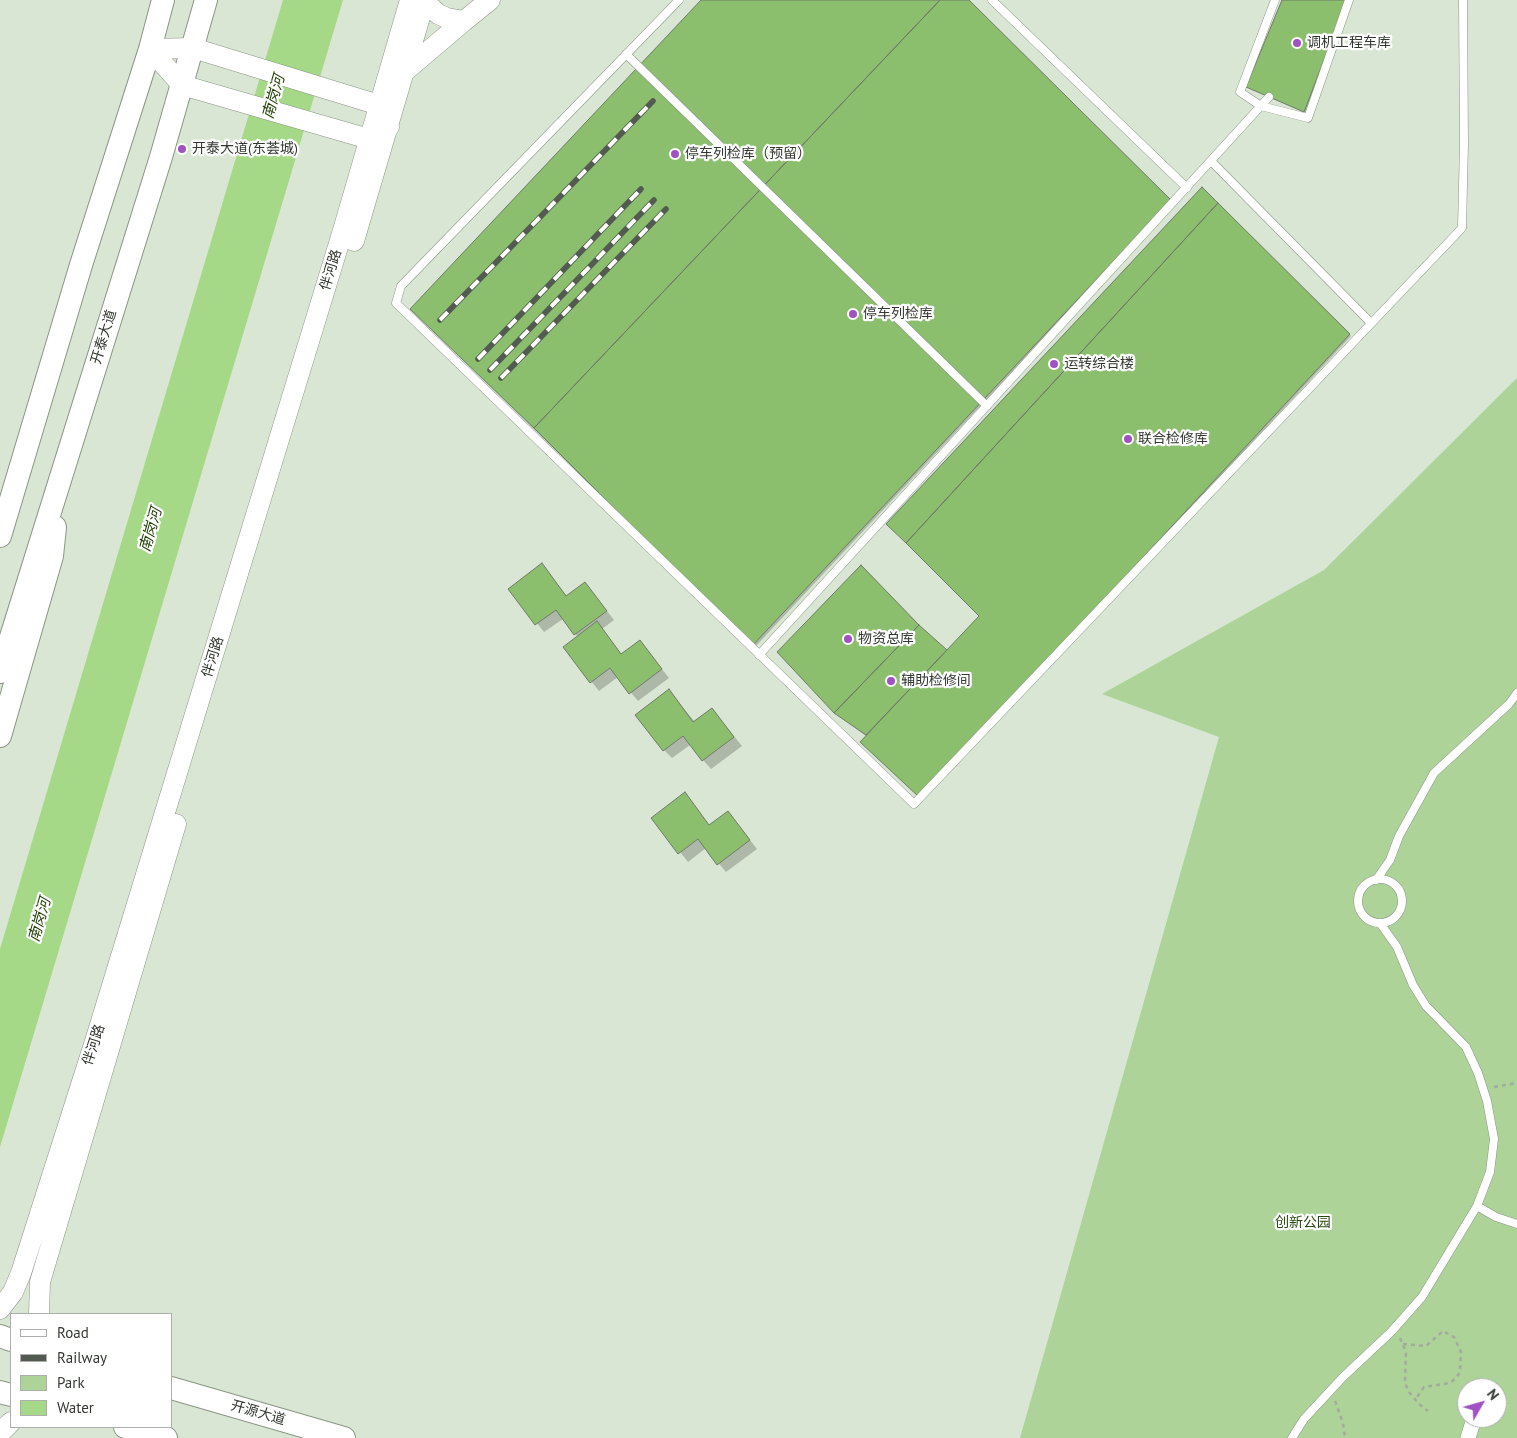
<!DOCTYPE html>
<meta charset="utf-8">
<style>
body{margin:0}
#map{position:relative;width:1517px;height:1438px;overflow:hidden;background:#dae6d4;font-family:"PT Sans",sans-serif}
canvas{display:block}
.legend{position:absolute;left:10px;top:1313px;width:162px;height:115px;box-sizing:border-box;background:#fff;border:1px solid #adafad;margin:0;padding:6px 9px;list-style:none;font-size:15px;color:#333831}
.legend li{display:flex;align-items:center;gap:10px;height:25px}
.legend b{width:25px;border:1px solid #adafad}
.north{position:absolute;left:1457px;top:1378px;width:50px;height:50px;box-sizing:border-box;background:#fff;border:1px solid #adafad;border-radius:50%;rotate:52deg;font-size:14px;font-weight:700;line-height:20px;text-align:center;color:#333831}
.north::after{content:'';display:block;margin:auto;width:18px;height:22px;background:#a051c2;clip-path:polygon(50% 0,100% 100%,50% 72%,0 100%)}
</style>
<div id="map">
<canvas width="1517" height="1438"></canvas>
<ul class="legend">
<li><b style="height:6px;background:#fff"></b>Road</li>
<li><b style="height:6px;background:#535a51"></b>Railway</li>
<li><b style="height:14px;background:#add399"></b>Park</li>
<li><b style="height:14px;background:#a5d987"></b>Water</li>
</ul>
<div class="north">N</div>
</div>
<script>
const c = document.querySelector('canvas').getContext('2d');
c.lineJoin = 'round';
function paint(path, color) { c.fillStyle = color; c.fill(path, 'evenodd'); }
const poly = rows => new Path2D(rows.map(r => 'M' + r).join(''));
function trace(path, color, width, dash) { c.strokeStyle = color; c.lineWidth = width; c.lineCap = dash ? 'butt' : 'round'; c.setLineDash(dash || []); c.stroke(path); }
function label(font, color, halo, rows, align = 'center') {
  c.font = font + ' "PT Sans","Noto Sans SC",sans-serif'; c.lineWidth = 4.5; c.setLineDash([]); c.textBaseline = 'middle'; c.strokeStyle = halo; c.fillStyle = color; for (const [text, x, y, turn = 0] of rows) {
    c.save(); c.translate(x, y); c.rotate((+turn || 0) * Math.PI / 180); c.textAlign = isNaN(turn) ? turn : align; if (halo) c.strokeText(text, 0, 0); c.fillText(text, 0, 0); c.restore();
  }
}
paint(poly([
 [1517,378,1517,1438,1020,1438,1219,737,1102,694,1324,570],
 [1467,1388,1497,1388,1497,1418,1467,1418]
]), '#add399');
paint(poly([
 [283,0,343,0,0,1147,0,949]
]), '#a5d987');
paint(poly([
 [703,0,967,0,1171,202,755,647,412,309],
 [1283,0,1349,0,1306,113,1249,88],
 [1202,189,1351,336,922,798,867,737,835,712,921,628,947,652,981,616],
 [542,565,567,596,585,583,614,620,602,629,622,655,640,641,669,678,638,701,618,677,599,691,564,647,578,637,563,619,544,632,510,589],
 [669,691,695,722,712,709,742,746,711,769,690,745,672,758,664,750],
 [685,794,710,826,728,812,757,849,726,872,706,848,688,862,653,818]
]), '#0003');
const building = poly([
 [701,0,940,0,534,428,410,309,701,0],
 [940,0,969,0,1171,200,752,646,534,428,940,0],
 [1282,0,1347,0,1304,112,1246,87,1282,0],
 [1202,187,1218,203,906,543,886,524,1202,187],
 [1218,203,1350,334,920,798,860,742,979,616,906,543,1218,203],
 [542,563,566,596,585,582,607,611,574,635,556,610,535,625,508,589,542,563],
 [861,565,919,625,834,713,777,652,861,565],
 [597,621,621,654,640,640,662,669,629,694,610,668,590,683,563,647,597,621],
 [919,625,947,650,866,735,834,713,919,625],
 [669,689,693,722,712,708,734,737,702,761,683,736,663,751,635,715,669,689],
 [685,792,709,825,728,811,750,840,717,865,698,839,678,854,651,818,685,792]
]);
paint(building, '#8bbe6d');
trace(building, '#707a6a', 1);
const lane = poly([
 [679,0,401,286,396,303,914,804,1462,228,1464,143,1463,0],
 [992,0,1187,188],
 [1275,0,1240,92,1261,106,1308,118,1349,0],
 [626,54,987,406],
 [1211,161,1371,323],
 [759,655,1269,97],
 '1358 901a22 22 0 1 1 44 0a22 22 0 1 1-44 0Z',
 [1376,880,1390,860,1399,836,1434,773,1509,704,1517,693],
 [1477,1206,1496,1217,1517,1224],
 [1292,1438,1304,1419,1343,1377,1391,1332,1422,1297,1477,1206,1490,1172,1494,1139,1487,1101,1478,1073,1466,1047,1426,1006,1413,985,1397,947,1380,923]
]);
const street = poly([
 [1468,1438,1472,1425]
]);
const secondary = poly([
 [464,21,490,0],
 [193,48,379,105,389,127,369,139,182,85,150,49,193,48],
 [405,71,464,21,447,18,438,14,425,2],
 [354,241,425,0],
 [0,1309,13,1292,21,1273,96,1038,344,227,410,0],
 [39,1314,40,1282,176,824],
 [0,1433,11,1422]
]);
const primary = poly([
 [0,536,81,265,150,49,163,0],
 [0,672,161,157,206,0],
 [0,736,52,556,55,527],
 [0,1336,11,1340],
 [171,1388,344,1438],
 [0,1392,11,1395],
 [125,1427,166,1438]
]);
trace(lane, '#8a9585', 9);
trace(street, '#8a9585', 16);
trace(secondary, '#8a9585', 21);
trace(primary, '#8a9585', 24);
trace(poly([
 [1494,1087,1517,1083],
 [1400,1338,1406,1352,1405,1382,1408,1391,1419,1404,1428,1411],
 [1403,1344,1426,1346,1443,1331,1454,1337,1461,1352,1460,1372,1456,1378,1450,1383,1424,1387,1415,1400],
 [1335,1401,1343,1423,1345,1438]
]), '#a2ac9e', 2.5, [4, 4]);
trace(lane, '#fff', 8);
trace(street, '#fff', 15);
trace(secondary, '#fff', 20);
trace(primary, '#fff', 22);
const rail = poly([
 [440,320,653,101],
 [478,359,641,189],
 [490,370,654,200],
 [501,378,666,209]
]);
trace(rail, '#535a51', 5.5);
trace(rail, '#fff', 4, [11]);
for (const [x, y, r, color] of [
 [1297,43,5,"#a051c2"],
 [182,149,5,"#a051c2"],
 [675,154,5,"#a051c2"],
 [853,314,5,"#a051c2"],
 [1054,364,5,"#a051c2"],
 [1128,439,5,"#a051c2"],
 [848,639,5,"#a051c2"],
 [891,681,5,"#a051c2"]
]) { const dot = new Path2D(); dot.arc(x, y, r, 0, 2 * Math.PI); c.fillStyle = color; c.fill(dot); trace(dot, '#fff', 2); }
label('14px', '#333831', '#fff', [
 ["调机工程车库",1307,43],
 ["开泰大道(东荟城)",192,149],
 ["停车列检库（预留）",685,154],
 ["停车列检库",863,314],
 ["运转综合楼",1064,364],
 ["联合检修库",1138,439],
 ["物资总库",858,639],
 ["辅助检修间",901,681]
], 'left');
label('14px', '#333831', '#fff', [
 ["伴河路",331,270,-73],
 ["开泰大道",104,337,-73],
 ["伴河路",213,657,-73],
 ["伴河路",94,1045,-72],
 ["开源大道",258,1413,16]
]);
label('14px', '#294a11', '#fff', [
 ["创新公园",1303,1223]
]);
label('italic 15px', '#224208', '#fff', [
 ["南岗河",274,97,-74],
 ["南岗河",151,530,-74],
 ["南岗河",40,920,-74]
]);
</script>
